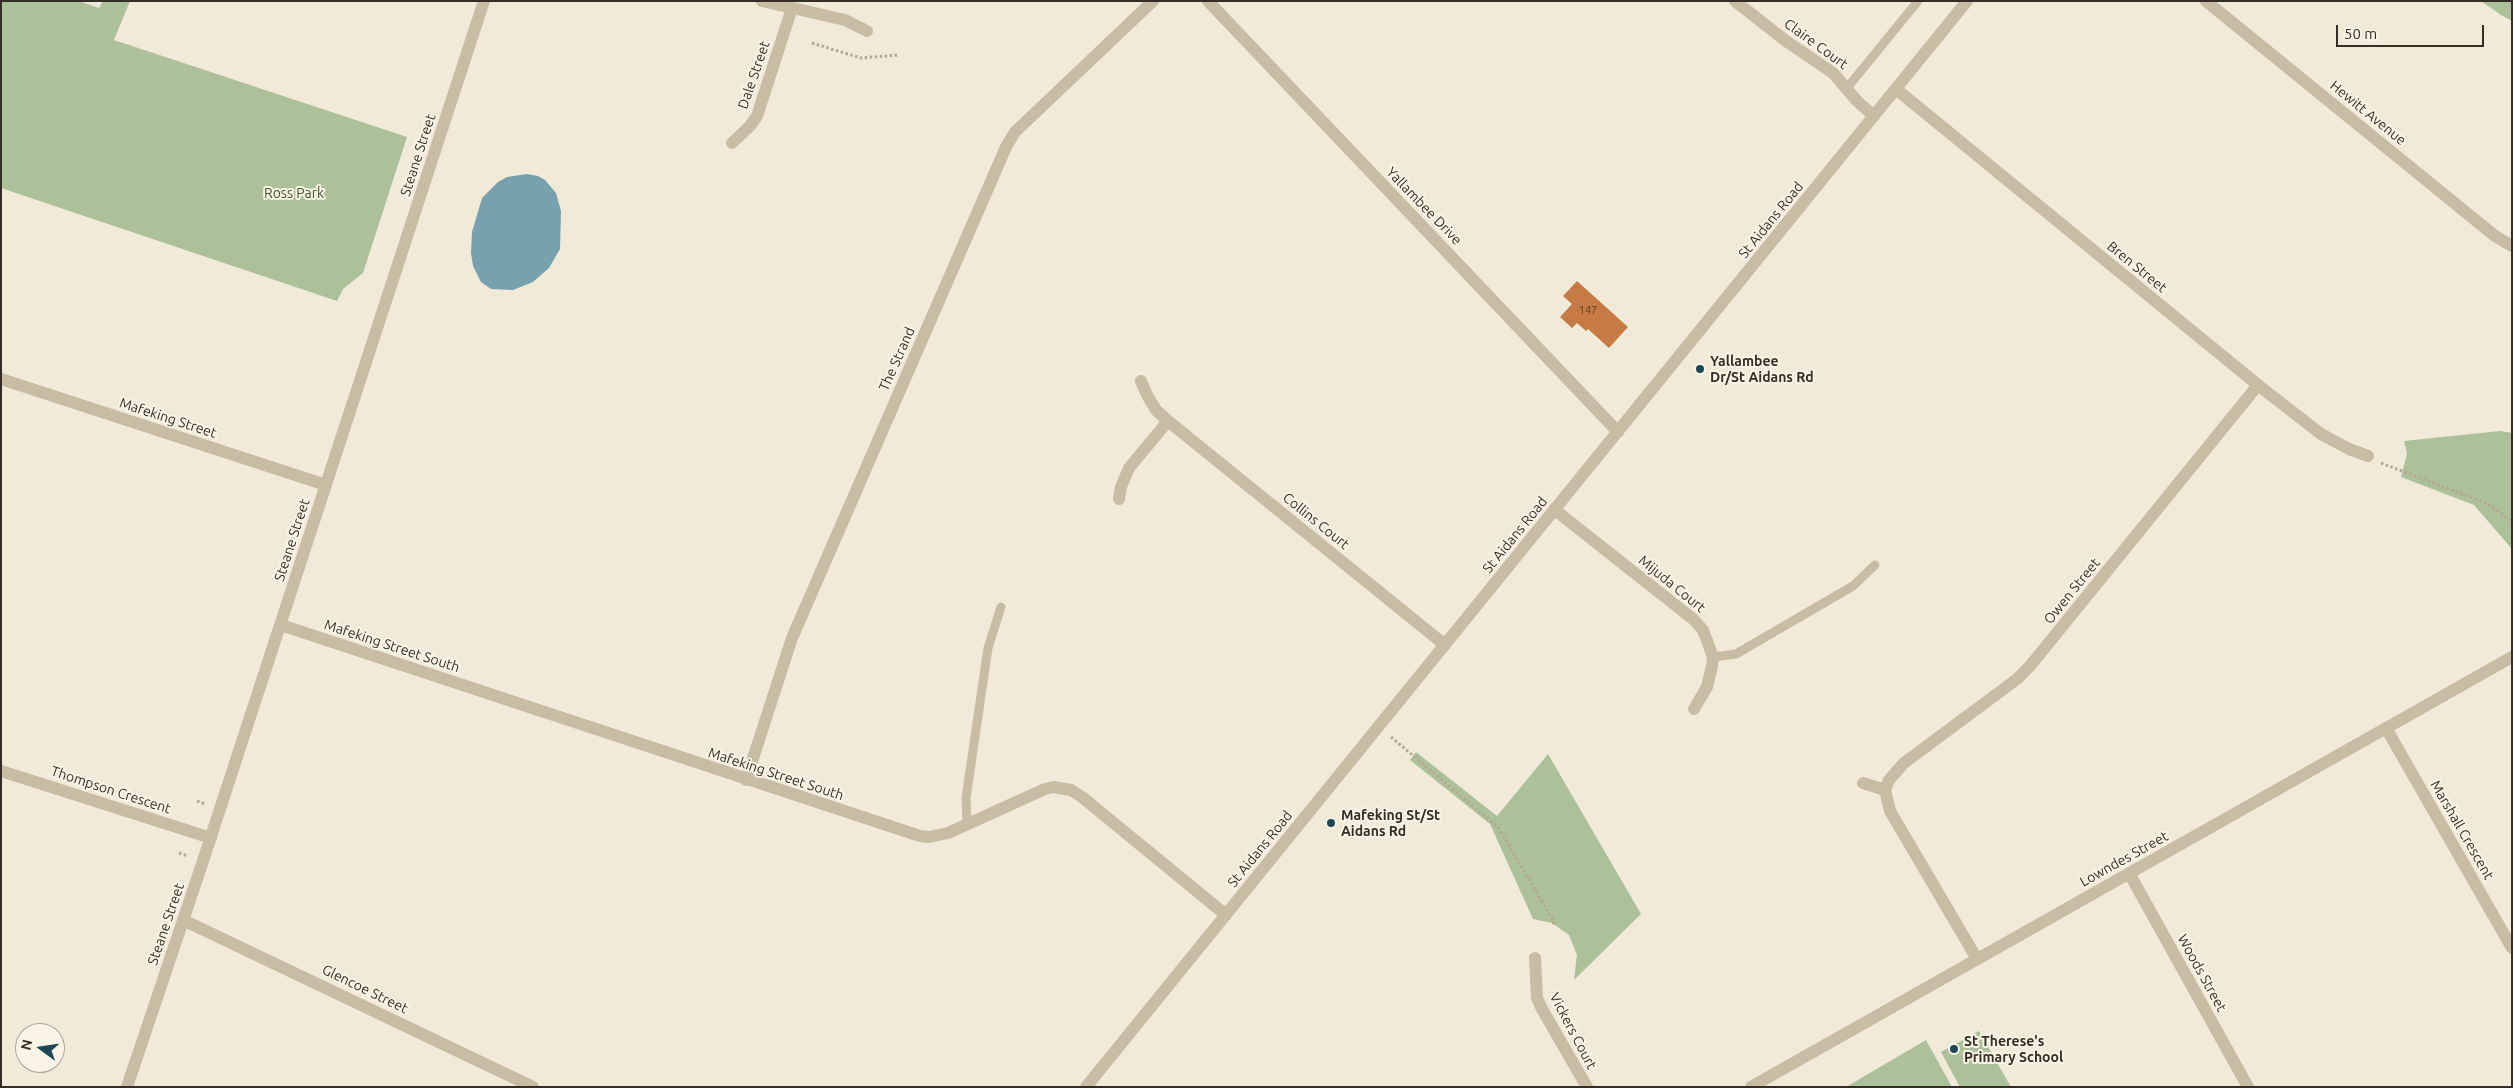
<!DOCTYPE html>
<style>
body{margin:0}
#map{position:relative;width:2513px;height:1088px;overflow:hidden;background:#f1ead9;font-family:Ubuntu,sans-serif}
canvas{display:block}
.frame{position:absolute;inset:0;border:2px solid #352e26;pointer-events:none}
.north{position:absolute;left:15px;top:1023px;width:50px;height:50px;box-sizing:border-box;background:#f9f4e5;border:1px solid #aba599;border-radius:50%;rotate:284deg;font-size:14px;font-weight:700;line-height:20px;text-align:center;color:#352e26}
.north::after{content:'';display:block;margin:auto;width:18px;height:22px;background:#1c4756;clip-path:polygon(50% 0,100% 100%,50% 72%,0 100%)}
.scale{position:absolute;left:2336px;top:25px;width:148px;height:22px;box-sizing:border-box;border:2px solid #352e26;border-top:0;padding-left:6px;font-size:15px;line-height:18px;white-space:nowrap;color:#352e26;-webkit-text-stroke:4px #f9f4e5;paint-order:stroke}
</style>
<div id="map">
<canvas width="2513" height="1088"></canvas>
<div class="frame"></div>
<div class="north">N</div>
<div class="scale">50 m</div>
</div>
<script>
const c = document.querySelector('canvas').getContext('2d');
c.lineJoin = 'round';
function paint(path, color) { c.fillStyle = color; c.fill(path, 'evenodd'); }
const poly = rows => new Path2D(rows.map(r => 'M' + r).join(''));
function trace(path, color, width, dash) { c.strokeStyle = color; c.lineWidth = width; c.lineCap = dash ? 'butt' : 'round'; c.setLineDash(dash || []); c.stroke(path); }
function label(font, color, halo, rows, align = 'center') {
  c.font = font + ' Ubuntu,sans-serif'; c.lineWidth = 4; c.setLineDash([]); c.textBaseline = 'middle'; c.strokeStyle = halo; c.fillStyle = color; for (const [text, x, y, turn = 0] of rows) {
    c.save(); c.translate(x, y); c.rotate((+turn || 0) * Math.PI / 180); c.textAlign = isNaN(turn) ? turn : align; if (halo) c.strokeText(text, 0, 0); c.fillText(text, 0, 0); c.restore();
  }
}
paint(poly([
 [1,1,79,1,99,8,103,1,130,1,114,40,407,137,363,273,343,289,337,301,1,188],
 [2481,1,2512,1,2512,21,2501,15],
 [2500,431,2512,433,2512,549,2474,505,2401,477,2407,454,2404,441],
 [1416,752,1497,816,1548,754,1641,914,1574,980,1577,955,1569,935,1552,923,1533,919,1490,824,1410,760],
 [1979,1031,2011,1087,1960,1087,1941,1052],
 [1926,1040,1952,1087,1846,1087]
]), '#acc099');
paint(poly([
 [527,174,538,176,545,180,556,193,561,211,560,249,549,268,533,282,513,290,491,289,481,282,473,266,471,253,472,232,482,198,498,182,507,177]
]), '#78a1ae');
paint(poly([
 [1577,281,1628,327,1609,348,1588,329,1586,331,1577,323,1572,328,1560,317,1572,304,1563,296]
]), '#c57b43');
trace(poly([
 [812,43,861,58,899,55],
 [2381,463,2486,503,2512,521],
 [1391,737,1498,827,1554,922,1553,926],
 [197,801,205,804],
 [179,853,188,856]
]), '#b5a790', 3, [2.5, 2.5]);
trace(poly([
 [1847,88,1918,1],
 [1713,657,1736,654,1853,586,1875,565],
 [967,824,966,798,988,648,1001,607]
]), '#c9bca5', 9);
trace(poly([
 [762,1,845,20,867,31],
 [1208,1,1618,432],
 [1735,1,1786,41,1833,73,1857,101,1874,116],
 [2206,1,2495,236,2512,246],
 [1896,89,2258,385,2321,434,2349,449,2368,456],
 [732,143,750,126,757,116,792,8],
 [1,379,326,485],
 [1141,381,1147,395,1156,410,1168,421,1445,645],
 [1119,499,1121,487,1129,468,1168,421],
 [1555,510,1693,619,1703,630,1713,657,1712,666,1707,687,1694,709],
 [281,625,920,836,929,837,948,833,1045,789,1054,787,1071,790,1082,797,1226,915],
 [2386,728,2512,948],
 [1,771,211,838],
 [746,780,792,638,1006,147,1015,132,1153,1],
 [1863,783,1885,790],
 [2129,873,2248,1087],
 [183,920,533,1087],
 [1535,958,1537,998,1542,1009,1587,1087],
 [1977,959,1890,811,1885,790,1889,780,1904,763,2017,679,2030,666,2258,385],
 [127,1087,203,861,484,1],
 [1751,1087,2512,657]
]), '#c9bca5', 12);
trace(poly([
 [1086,1087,1967,1]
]), '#c9bca5', 12);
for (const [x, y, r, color] of [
 [1700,369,5,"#1c4756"],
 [1331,823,5,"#1c4756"],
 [1954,1049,5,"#1c4756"]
]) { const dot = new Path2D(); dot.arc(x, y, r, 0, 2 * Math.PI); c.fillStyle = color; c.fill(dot); trace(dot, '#f9f4e5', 2); }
label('11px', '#59412d', null, [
 ["147",1588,310]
]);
label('14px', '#352e26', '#f9f4e5', [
 ["Claire Court",1816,44,36],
 ["Dale Street",754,75,-71],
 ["Hewitt Avenue",2368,113,39],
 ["Steane Street",418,155,-72],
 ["Yallambee Drive",1424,206,46],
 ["St Aidans Road",1771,220,-51],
 ["Bren Street",2137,267,39],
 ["The Strand",897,359,-66],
 ["Mafeking Street",168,418,18],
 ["Collins Court",1316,521,39],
 ["St Aidans Road",1515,535,-51],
 ["Steane Street",292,540,-72],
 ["Mijuda Court",1672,584,39],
 ["Owen Street",2072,591,-51],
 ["Mafeking Street South",392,646,18],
 ["Mafeking Street South",776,774,18],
 ["Thompson Crescent",111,790,18],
 ["Marshall Crescent",2462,830,60],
 ["St Aidans Road",1260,849,-51],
 ["Lowndes Street",2124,859,-29],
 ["Steane Street",166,924,-71],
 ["Woods Street",2202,973,61],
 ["Glencoe Street",365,989,26],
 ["Vickers Court",1573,1031,62]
]);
label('14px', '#3c532a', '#f9f4e5', [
 ["Ross Park",294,193]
]);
label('bold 14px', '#352e26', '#f9f4e5', [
 ["Yallambee",1710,361],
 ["Dr/St Aidans Rd",1710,377],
 ["Mafeking St/St",1341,815],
 ["Aidans Rd",1341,831],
 ["St Therese's",1964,1041],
 ["Primary School",1964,1057]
], 'left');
</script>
